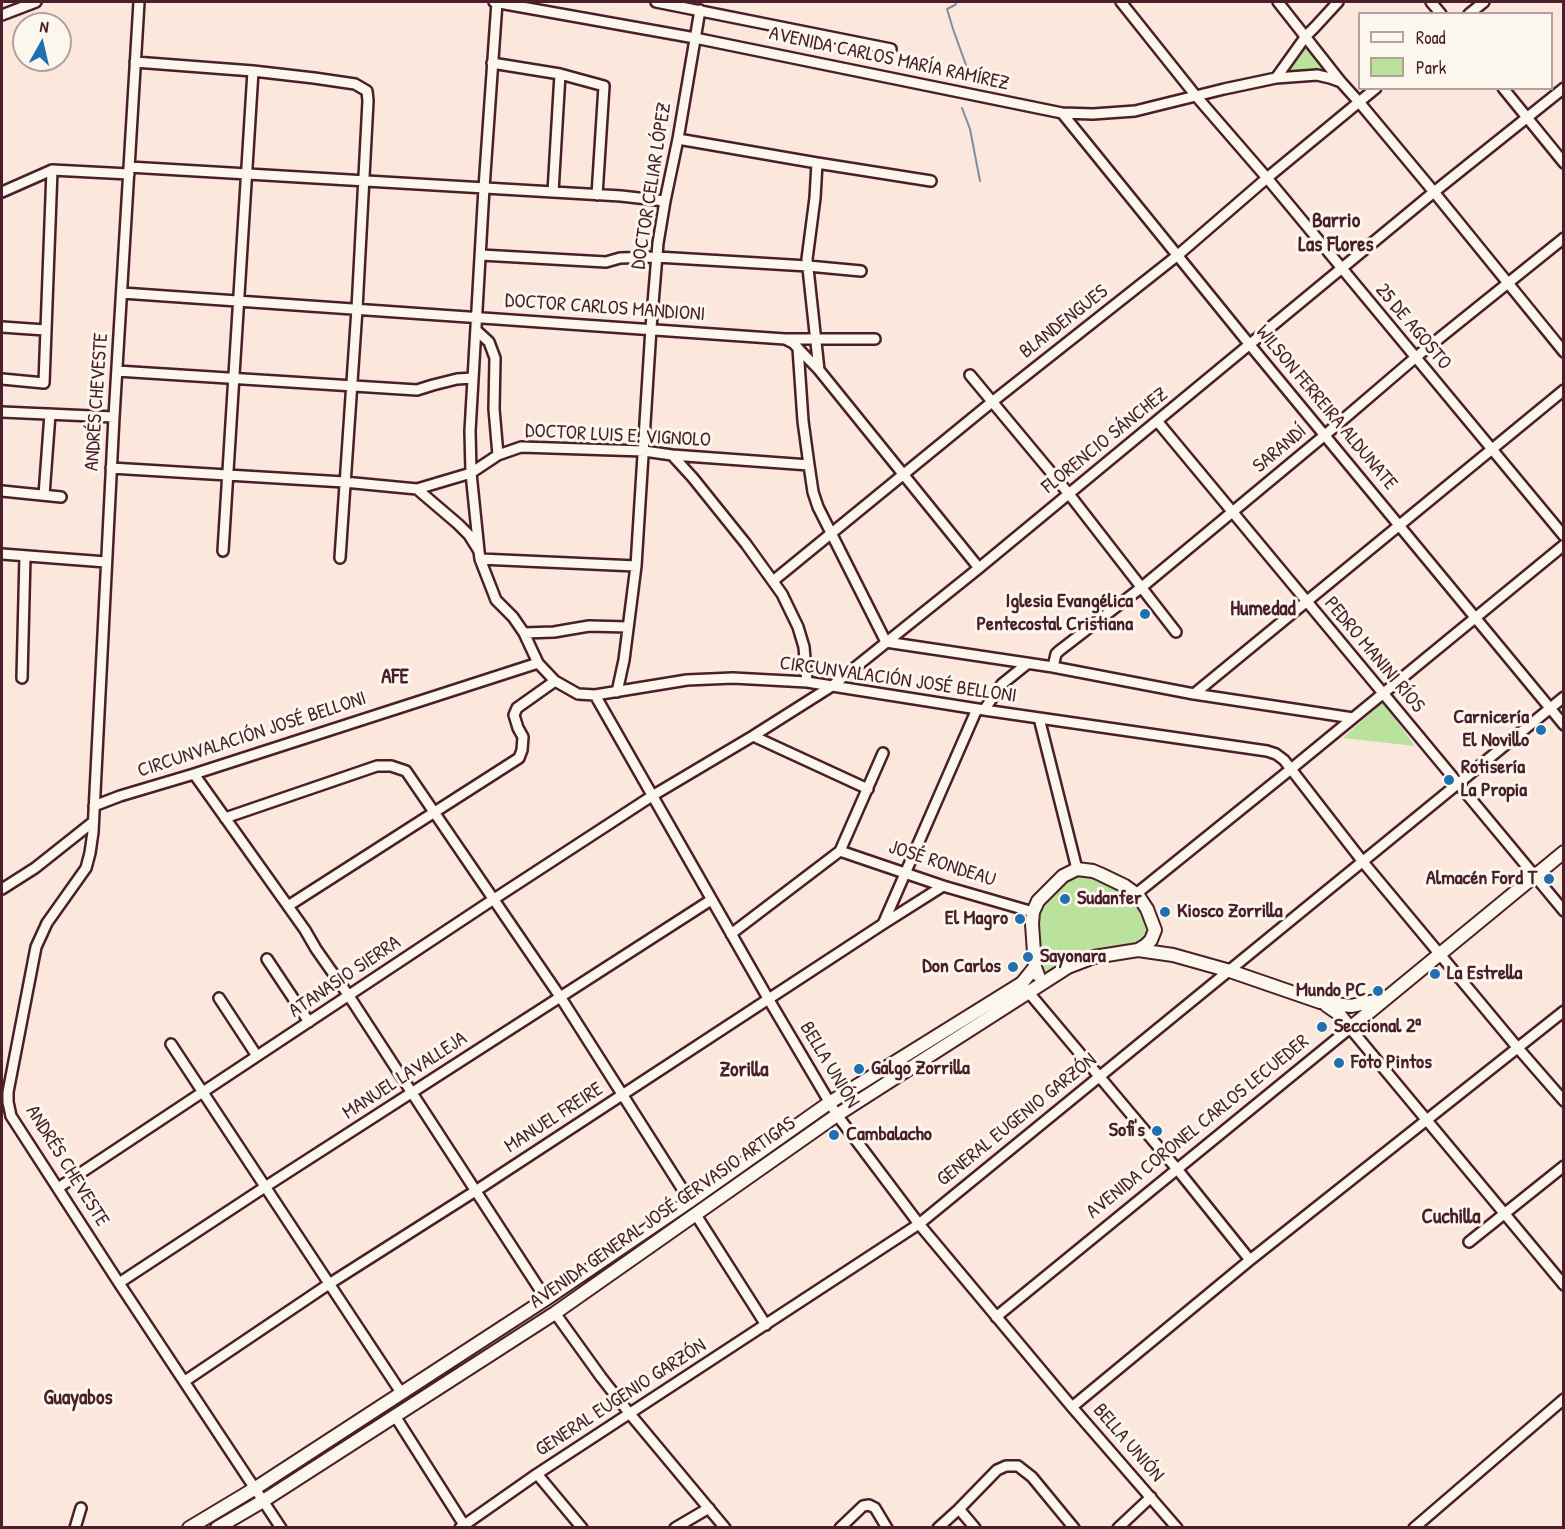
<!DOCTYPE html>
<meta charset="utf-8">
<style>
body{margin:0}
#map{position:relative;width:1565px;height:1529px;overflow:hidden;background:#fbe7db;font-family:"Patrick Hand",sans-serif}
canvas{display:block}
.frame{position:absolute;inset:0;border:3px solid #4a1f2b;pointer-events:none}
.legend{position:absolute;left:1358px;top:12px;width:195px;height:78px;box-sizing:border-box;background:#fbf7ec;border:2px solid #b4a19f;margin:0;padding:8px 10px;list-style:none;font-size:18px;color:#4a1f2b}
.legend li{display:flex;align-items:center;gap:12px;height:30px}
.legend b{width:30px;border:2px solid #b4a19f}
.north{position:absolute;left:12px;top:12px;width:60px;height:60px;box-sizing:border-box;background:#fbf7ec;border:2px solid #b4a19f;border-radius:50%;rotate:8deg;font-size:16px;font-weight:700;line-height:24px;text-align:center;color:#4a1f2b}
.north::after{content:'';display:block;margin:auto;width:21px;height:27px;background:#1f6fb2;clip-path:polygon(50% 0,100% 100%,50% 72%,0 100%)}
</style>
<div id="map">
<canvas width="1565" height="1529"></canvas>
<div class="frame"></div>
<ul class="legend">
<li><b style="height:8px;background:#fbf7ec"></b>Road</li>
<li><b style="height:16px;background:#bbe29d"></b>Park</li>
</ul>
<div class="north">N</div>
</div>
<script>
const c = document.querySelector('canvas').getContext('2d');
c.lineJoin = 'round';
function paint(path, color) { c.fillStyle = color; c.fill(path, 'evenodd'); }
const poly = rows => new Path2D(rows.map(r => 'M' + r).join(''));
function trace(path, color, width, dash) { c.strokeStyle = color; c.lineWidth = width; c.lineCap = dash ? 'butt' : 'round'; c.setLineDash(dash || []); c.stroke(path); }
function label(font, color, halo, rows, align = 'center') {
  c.font = font + ' "Patrick Hand",sans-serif'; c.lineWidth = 6; c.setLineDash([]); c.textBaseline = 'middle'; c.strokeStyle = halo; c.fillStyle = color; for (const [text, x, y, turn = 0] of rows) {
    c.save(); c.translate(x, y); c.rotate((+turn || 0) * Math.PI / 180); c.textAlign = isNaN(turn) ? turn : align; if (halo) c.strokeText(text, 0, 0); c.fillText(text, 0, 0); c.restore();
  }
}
paint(poly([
 [1306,47,1310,48,1325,70,1324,72,1309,70,1289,71,1288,67,1303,48],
 [1383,702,1415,746,1343,738],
 [1086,874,1128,893,1138,903,1148,933,1144,942,1045,976,1040,973,1037,917,1042,905,1050,896,1070,877]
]), '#bbe29d');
trace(poly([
 [957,2,955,5,947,9,953,29,966,65],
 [962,108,970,129,980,181]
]), '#788fa6', 2);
const minor = poly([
 [139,2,114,417,93,832,90,853,86,868,47,923,36,947,8,1092,8,1102,11,1116,119,1283,281,1528],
 [494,2,695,38,1062,113,1093,114,1135,111,1224,89,1276,78,1317,75,1330,78,1341,82],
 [656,2,891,49],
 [1121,2,1196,96,1267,178,1564,536],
 [1278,2,1341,82,1359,102,1434,192,1564,352],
 [1431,2,1441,14],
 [1469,14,1484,2],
 [2,15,36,2],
 [135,62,253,71,314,78,355,84,367,91,368,101,357,309,340,558],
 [492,63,560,74,604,86,597,195],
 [1276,78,1306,36,1315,27,1338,2],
 [1503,88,1564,163],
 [1062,113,1250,345,1564,725],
 [678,139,817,163,931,181],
 [817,163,815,198,807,259,819,370],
 [129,167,621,196,665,201],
 [2,192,52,170,129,174],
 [553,192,560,74],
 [481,255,606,262,620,258,657,257,808,266,861,271],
 [122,293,785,339,793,343,819,370,979,568],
 [2,327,45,330],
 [476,330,489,342,495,358,494,409,498,455],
 [787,339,875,339],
 [798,348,803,421,809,465],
 [117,371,417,390,433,385,457,379,473,378],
 [970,375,1069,494,1176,632],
 [2,379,44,383,52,170],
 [2,412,114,417],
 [1157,421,1564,911],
 [672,455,693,478,746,544,782,594,798,627,804,647,807,682],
 [111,468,344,482,417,489,471,473,498,455,521,447,644,451,672,455,809,465,813,492,818,507,886,642],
 [417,489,458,524,469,535,479,551,480,559,496,600,513,617,524,633,538,663],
 [2,491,61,497],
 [44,495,50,414],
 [223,551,253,71],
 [479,551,471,473,470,431,484,188,497,2],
 [2,554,106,562],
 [480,559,636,566],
 [773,581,992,402,1178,255,1267,178,1376,88],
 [524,633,554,632,589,626,628,627],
 [886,642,1053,667,1194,694,1353,718],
 [1053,667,1056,654,1059,651,1142,587,1325,435,1416,357,1564,238],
 [22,678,25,556],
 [617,692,624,660,636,566,651,328,658,243,665,201,678,139,700,10],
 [1194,694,1564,390],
 [595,695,769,1000,837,1115,919,1224,1072,1407,1177,1528],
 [984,710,1002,684,1027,664],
 [1039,718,1077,869],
 [753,736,868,789],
 [194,774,305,930,316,949,349,996,546,1299],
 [94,806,120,796,194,774,538,663,555,681,578,694,595,695,687,680,733,678,807,682,984,710,1267,751,1276,754,1284,760,1363,862,1517,1047,1564,1101],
 [225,818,377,766,391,766,406,771,561,998,690,1201],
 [840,851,943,886,1033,912],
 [2,889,35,868,93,822],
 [1136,894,1291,769,1564,545],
 [288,906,519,758,522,750,523,737,518,728,514,715,517,708,555,681],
 [883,924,977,709],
 [731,934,840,851,883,753],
 [267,959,309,1022],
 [1025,988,1177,1169,1250,1260],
 [219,998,257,1056],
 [171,1044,402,1394],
 [58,1188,494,899,652,796,753,736,832,686,979,568,1434,192,1564,88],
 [696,1215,766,1325],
 [1469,1242,1564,1166],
 [119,1283,265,1187,711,900],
 [555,1313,601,1377,630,1414,725,1528],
 [996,1317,1350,1028,1564,1285],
 [185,1381,329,1284,477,1190,883,924,943,886],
 [1072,1407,1250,1260,1564,1011],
 [395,1416,466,1528],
 [537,1474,582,1528],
 [959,1509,975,1528],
 [75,1528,81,1508],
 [460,1528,537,1474,919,1224,1564,697],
 [675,1528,709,1508],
 [840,1528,863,1506,869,1505,875,1508,887,1528],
 [938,1528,959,1509,997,1470,1006,1466,1018,1466,1032,1477,1074,1528],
 [1118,1528,1151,1497],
 [1414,1528,1564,1399]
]);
const major = poly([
 [1038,975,1035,967,1032,924,1033,912,1038,901,1063,876,1077,869,1093,871,1100,874,1125,886,1136,894,1141,900,1147,909,1155,930,1151,940,1146,945,1138,950],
 [1326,1005,1339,1014,1350,1028,1564,852],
 [189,1528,254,1489,546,1299,690,1201,829,1103,1022,983,1035,967],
 [217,1528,263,1501,555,1313,837,1115,1068,967,1094,957,1138,950,1173,955,1230,971,1320,1002,1351,1006,1385,999]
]);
trace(minor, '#4a1f2b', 14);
trace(major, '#4a1f2b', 16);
trace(minor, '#fbf7ec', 9);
trace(major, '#fbf7ec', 12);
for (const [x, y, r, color] of [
 [1145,614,6,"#1f6fb2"],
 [1541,730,6,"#1f6fb2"],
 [1449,780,6,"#1f6fb2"],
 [1549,879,6,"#1f6fb2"],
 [1065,899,6,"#1f6fb2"],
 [1165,912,6,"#1f6fb2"],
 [1020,919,6,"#1f6fb2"],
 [1028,957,6,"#1f6fb2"],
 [1013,967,6,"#1f6fb2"],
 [1435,974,6,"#1f6fb2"],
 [1378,991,6,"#1f6fb2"],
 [1322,1027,6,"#1f6fb2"],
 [1339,1063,6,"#1f6fb2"],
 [859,1069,6,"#1f6fb2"],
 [1157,1131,6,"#1f6fb2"],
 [834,1135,6,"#1f6fb2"]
]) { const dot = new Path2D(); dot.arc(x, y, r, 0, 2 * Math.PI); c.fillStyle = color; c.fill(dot); trace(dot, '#fbf7ec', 2); }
label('20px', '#4a1f2b', '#fbf7ec', [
 ["AVENIDA CARLOS MARÍA RAMÍREZ",889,59,12],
 ["DOCTOR CELIAR LÓPEZ",652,186,-81],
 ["DOCTOR CARLOS MANDIONI",605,308,4],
 ["BLANDENGUES",1064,322,-38],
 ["25 DE AGOSTO",1413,327,50],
 ["ANDRÉS CHEVESTE",97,402,-86],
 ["WILSON FERREIRA ALDUNATE",1326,408,50],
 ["DOCTOR LUIS E. VIGNOLO",618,436,3],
 ["FLORENCIO SÁNCHEZ",1105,441,-39],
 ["SARANDÍ",1280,449,-40],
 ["PEDRO MANINI RÍOS",1374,655,50],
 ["CIRCUNVALACIÓN JOSÉ BELLONI",898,680,8],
 ["CIRCUNVALACIÓN JOSÉ BELLONI",252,735,-18],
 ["JOSÉ RONDEAU",942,864,18],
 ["ATANASIO SIERRA",345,977,-34],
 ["BELLA UNIÓN",829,1065,59],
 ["MANUEL LAVALLEJA",405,1076,-33],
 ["MANUEL FREIRE",554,1118,-33],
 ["GENERAL EUGENIO GARZÓN",1017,1120,-39],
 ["AVENIDA CORONEL CARLOS LECUEDER",1198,1127,-39],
 ["ANDRÉS CHEVESTE",67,1166,58],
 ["AVENIDA GENERAL JOSÉ GERVASIO ARTIGAS",663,1213,-35],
 ["GENERAL EUGENIO GARZÓN",621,1398,-33],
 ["BELLA UNIÓN",1128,1443,49]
]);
label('bold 20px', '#4a1f2b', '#fbf7ec', [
 ["Iglesia Evangélica",1133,602,"right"],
 ["Pentecostal Cristiana",1133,625,"right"],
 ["Carnicería",1529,718,"right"],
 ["El Novillo",1529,741,"right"],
 ["Rotisería",1461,768],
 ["La Propia",1461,791],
 ["Almacén Ford T",1537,879,"right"],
 ["Sudanfer",1077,899],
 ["Kiosco Zorrilla",1177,912],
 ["El Magro",1008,919,"right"],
 ["Sayonara",1040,957],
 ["Don Carlos",1001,967,"right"],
 ["La Estrella",1447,974],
 ["Mundo PC",1366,991,"right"],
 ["Seccional 2ª",1334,1027],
 ["Foto Pintos",1351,1063],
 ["Galgo Zorrilla",871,1069],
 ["Sofi's",1145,1131,"right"],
 ["Cambalacho",846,1135]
], 'left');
label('bold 21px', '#4a1f2b', '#fbf7ec', [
 ["Barrio",1336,221],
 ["Las Flores",1336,245],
 ["Humedad",1263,609],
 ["AFE",395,677],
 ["Zorilla",744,1070],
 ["Cuchilla",1451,1217],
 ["Guayabos",78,1398]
]);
</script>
